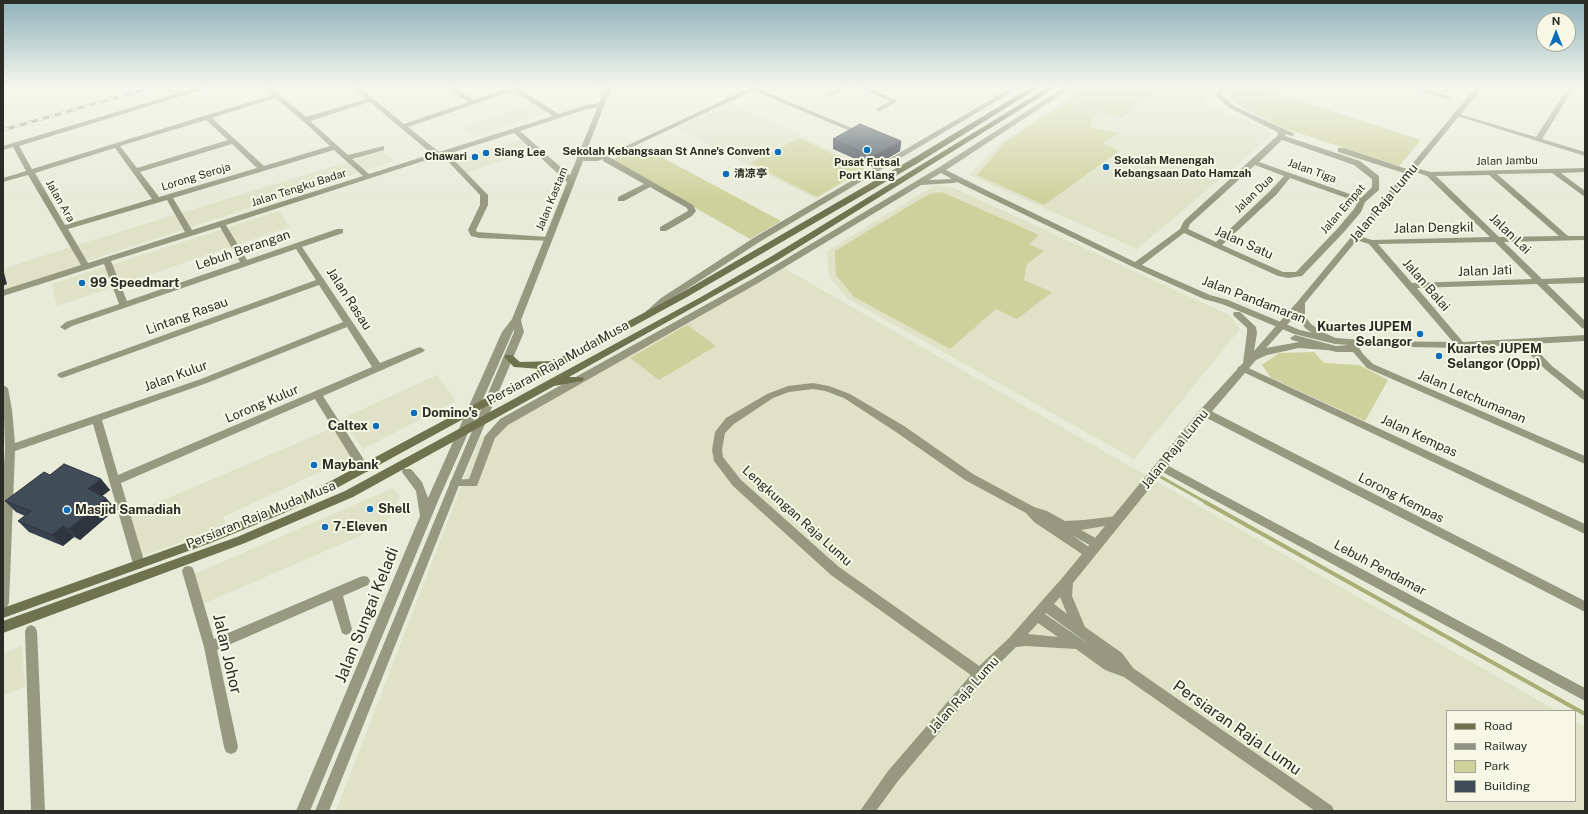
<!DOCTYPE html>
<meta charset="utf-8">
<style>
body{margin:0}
#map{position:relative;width:1588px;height:814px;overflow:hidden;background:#e8ebd8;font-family:"Public Sans",sans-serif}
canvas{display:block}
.frame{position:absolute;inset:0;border:4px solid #2b2c25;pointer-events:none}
.legend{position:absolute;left:1446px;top:710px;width:130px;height:92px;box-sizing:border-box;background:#f6f8e5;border:1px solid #a5a698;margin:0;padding:5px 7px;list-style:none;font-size:12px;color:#2b2c25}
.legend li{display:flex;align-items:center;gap:8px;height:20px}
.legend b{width:20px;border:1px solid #a5a698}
.north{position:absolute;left:1536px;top:12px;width:40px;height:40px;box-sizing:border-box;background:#f6f8e5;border:1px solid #a5a698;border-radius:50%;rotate:0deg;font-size:11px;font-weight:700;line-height:16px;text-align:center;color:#2b2c25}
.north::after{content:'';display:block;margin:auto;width:14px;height:18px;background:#0c6db9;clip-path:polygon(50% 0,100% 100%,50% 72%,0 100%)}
</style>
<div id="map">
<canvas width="1588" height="814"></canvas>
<div class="frame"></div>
<ul class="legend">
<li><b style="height:5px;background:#6f724e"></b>Road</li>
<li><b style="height:5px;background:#909285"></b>Railway</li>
<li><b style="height:11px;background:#cdd29c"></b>Park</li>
<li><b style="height:11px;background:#414c59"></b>Building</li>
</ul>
<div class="north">N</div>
</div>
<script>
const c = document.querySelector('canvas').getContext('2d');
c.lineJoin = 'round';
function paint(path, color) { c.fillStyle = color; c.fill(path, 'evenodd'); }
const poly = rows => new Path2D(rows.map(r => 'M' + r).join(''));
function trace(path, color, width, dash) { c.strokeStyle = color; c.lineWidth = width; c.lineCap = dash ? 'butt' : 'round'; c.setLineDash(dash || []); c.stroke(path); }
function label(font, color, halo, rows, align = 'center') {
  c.font = font + ' "Public Sans","Noto Sans SC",sans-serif'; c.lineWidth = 4; c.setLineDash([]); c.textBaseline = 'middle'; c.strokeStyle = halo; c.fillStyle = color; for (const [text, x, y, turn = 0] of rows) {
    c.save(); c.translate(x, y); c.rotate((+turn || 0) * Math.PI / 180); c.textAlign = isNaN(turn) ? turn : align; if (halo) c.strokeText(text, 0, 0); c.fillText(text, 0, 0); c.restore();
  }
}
paint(poly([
 [1086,86,1220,86,1202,103,1270,130,1272,135,1137,249,969,175,1001,142],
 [534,103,548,112,473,137,462,128],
 [730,103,801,135,868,168,816,199,676,129],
 [522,139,535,150,466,173,454,160],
 [381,149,394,161,87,261,77,245,347,162],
 [937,184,954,188,1229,315,1240,329,1134,459,847,298,829,277,827,251],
 [279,211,290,227,57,306,52,284],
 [71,247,82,267,3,292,3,269],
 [784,268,1557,711,1447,711,1447,801,1575,801,1575,722,1585,727,1585,811,336,811,480,438],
 [437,375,455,399,454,402,363,449,341,419],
 [333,428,352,457,223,517,226,526,142,556,130,514],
 [393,488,400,496,390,518,358,537,203,604,194,574],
 [22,646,25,687,3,695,3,653]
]), '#dfe2c7');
paint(poly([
 [1086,86,1165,86,1121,118,1066,99],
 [1234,86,1254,86,1421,140,1399,166,1286,129,1259,116,1241,107,1229,97,1231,89],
 [1068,101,1100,112,1093,117,1089,127,1118,133,1103,143,1119,151,1044,205,977,175,1006,142],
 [799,138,865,169,817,197,750,163],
 [641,146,781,221,750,239,611,160],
 [942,192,1039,235,1029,244,1044,251,1027,264,1024,280,1052,292,1017,319,996,309,950,349,854,297,836,275,835,251,929,194],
 [687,325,716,346,659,380,630,358],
 [1314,352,1324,363,1359,365,1388,380,1365,421,1271,378,1262,365,1279,353]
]), '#cdd29c');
trace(poly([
 [1161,477,1207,503]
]), '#a9ae75', 3);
trace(poly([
 [1205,502,1585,714]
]), '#a9ae75', 4);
paint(poly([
 [203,86,214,86,19,146,32,169,272,95,262,86,269,86,306,117,366,99,351,86,358,86,404,124,468,102,445,86,453,86,473,100,514,86,524,86,519,89,559,114,586,105,602,103,605,105,602,107,587,109,520,131,574,179,574,183,568,183,514,133,448,154,488,195,488,205,476,230,477,232,548,237,552,239,551,241,479,238,471,236,468,230,480,205,480,195,442,155,226,225,247,260,337,229,343,229,343,233,302,247,380,363,417,348,420,347,425,350,423,352,323,396,368,466,369,469,368,472,360,472,315,399,121,483,145,564,143,567,139,569,135,567,133,564,93,424,15,451,9,603,7,607,3,608,3,483,5,449,3,385,8,388,12,410,15,443,201,379,343,322,319,285,62,378,59,377,57,375,59,373,316,280,296,249,72,326,65,330,60,327,66,322,119,304,104,264,3,296,3,290,81,265,28,175,3,182,3,178,26,171,13,147,3,150,3,146,203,86],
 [513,91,553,116,439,152,408,127,513,91],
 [275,98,303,121,330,146,264,166,212,118,275,98],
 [370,102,432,154,369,174,352,159,384,150,384,146,348,155,310,121,370,102],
 [206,120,228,140,137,168,120,146,206,120],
 [232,144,257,168,159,197,140,172,232,144],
 [115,148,152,199,65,225,35,173,115,148],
 [334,150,363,176,192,230,173,198,334,150],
 [167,200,185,232,88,263,68,229,167,200],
 [220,227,240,262,127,301,111,261,220,227],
 [347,327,372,367,118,475,102,420,207,383,347,327],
 [584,86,610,86,612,88,609,90,584,86],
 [841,86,849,86,833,95,828,94,841,86],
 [855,86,864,86,898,101,880,111,876,111,876,109,890,101,855,86],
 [1014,86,1022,86,761,241,667,302,650,316,644,316,643,314,661,298,755,237,1014,86],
 [1066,86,1074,86,946,170,988,191,1135,262,1180,229,1184,221,1278,135,1277,132,1230,108,1219,99,1215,93,1221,86,1228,86,1221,93,1234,106,1295,134,1292,136,1285,134,1285,136,1360,161,1379,176,1379,190,1365,202,1361,212,1344,232,1302,276,1288,278,1278,276,1184,233,1142,265,1210,295,1228,300,1300,330,1335,338,1376,341,1453,342,1369,244,1353,239,1353,235,1356,235,1372,240,1490,237,1427,176,1413,171,1413,174,1407,174,1338,152,1338,148,1344,148,1410,170,1413,167,1430,172,1585,168,1585,172,1561,173,1585,191,1585,197,1552,173,1497,174,1568,236,1585,236,1585,240,1504,242,1542,279,1585,277,1585,283,1547,284,1585,321,1585,329,1582,328,1537,284,1417,288,1463,342,1585,335,1585,341,1531,344,1552,366,1585,392,1585,400,1582,399,1546,370,1520,345,1461,348,1358,346,1363,354,1373,364,1585,456,1585,464,1367,368,1353,352,1336,352,1292,340,1290,338,1295,335,1336,346,1349,345,1335,344,1294,334,1222,304,1204,299,1133,267,957,182,954,183,921,185,760,282,508,425,495,438,477,486,451,486,450,483,451,480,469,479,485,436,500,419,754,278,938,168,1066,86],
 [1282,140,1354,165,1372,179,1372,187,1361,198,1259,162,1282,140],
 [1255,165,1284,176,1270,191,1216,242,1188,229,1190,224,1255,165],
 [941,173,952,179,929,180,941,173],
 [1489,175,1559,236,1499,237,1436,176,1489,175],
 [1290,178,1358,202,1354,209,1338,228,1296,272,1283,272,1222,245,1276,195,1290,178],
 [1495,242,1532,279,1412,283,1378,244,1495,242],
 [1406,86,1417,86,1452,98,1447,99,1406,86],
 [1569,86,1575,86,1542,139,1585,152,1585,156,1454,115,1459,114,1536,137,1569,86],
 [754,87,854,129,855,130,850,131,752,90,751,89,754,87],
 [603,157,609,157,693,205,696,211,692,216,666,231,660,231,660,227,686,212,688,211,687,208,650,187,624,201,618,201,618,197,644,184,603,161,603,157],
 [1242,365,1585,524,1585,534,1239,370,1237,368,1242,365],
 [813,383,829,386,850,394,904,426,973,474,1034,507,1047,511,1065,521,1084,520,1117,516,1121,517,1123,520,1121,523,1117,524,1081,530,1101,541,1103,544,1101,547,1097,549,1093,547,1072,535,1093,550,1095,553,1093,556,1089,558,1085,556,1034,522,1026,513,965,480,896,432,844,398,825,391,813,389,789,392,773,398,734,424,725,433,722,450,723,457,741,480,839,567,985,670,987,674,985,678,980,680,975,678,831,575,733,486,714,461,712,450,715,432,726,418,767,394,788,386,813,383],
 [1205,408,1585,601,1585,612,1201,415,1200,412,1201,409,1205,408],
 [1161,462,1585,688,1585,701,1157,469,1156,466,1157,463,1161,462],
 [188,566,192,567,194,571,214,639,360,577,364,576,368,577,370,581,368,585,343,596,352,629,350,633,346,635,342,633,332,600,217,650,238,747,236,752,231,754,226,752,224,747,204,647,182,571,184,567,188,566],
 [31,625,35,627,37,631,45,811,31,811,25,631,27,627,31,625]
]), '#969980');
paint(poly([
 [606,86,612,86,584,157,594,157,626,146,754,86,763,86,630,148,598,161,583,161,521,320,524,332,460,483,329,811,315,811,450,483,514,332,514,329,438,501,310,811,296,811,420,516,416,491,402,472,403,469,411,469,422,482,428,498,502,332,512,319,606,86],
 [1477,86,1484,86,1305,303,1305,316,1311,324,1322,332,1338,339,1340,341,1338,343,1332,343,1316,336,1305,328,1296,315,1266,348,1299,342,1336,346,1339,347,1341,349,1339,351,1299,348,1267,355,1256,360,1209,415,1073,583,1072,596,1085,627,1122,653,1133,668,1332,806,1334,811,1315,811,1124,677,1105,670,1076,649,1026,646,1016,647,985,678,898,781,876,811,860,811,888,771,975,670,1009,638,1063,577,1201,409,1243,363,1247,333,1247,328,1234,316,1233,314,1234,312,1240,312,1256,327,1257,333,1254,351,1298,301,1477,86],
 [1060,597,1067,614,1054,604,1060,597],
 [1046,613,1093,647,1045,614,1046,613],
 [1038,623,1058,637,1028,634,1038,623]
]), '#969980');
paint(poly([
 [1033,86,1041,86,918,163,687,297,335,489,284,513,213,542,3,618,3,608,205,536,276,507,327,483,540,369,514,367,504,357,506,355,512,355,520,362,554,361,681,293,912,159,1033,86],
 [1050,86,1058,86,778,260,569,377,582,377,584,379,582,381,554,386,353,497,245,543,3,633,3,621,237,537,345,491,701,297,772,256,1050,86]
]), '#6f724e');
const rail = poly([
 [3,130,156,86]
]);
trace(rail, '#909285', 3);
trace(rail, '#f6f8e5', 2, [6]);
paint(poly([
 [833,139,901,141,900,151,873,167,833,149],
 [50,475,101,479,110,490,102,496,116,509,80,540,74,537,63,546,29,532,18,521,25,516,16,512,5,501]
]), '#38414d');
paint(poly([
 [901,141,900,151,873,167,873,157],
 [3,269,7,284,3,286],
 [101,479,110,490,97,500,88,489],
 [106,498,116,509,80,540,69,529],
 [63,526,74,537,63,546,52,535]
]), '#2e353e');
const building = poly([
 [860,124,901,141,873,157,833,139,860,124],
 [64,464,101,479,88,489,106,498,69,529,63,526,52,535,18,521,31,511,5,501,44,472,50,475,64,464]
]);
paint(building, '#414c59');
trace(building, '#2e353e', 1);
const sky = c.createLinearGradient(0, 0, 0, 200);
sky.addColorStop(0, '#8fb2ba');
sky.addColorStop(0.43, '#f5f6ed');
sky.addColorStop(1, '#f5f6ed00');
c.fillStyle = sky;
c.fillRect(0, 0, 1588, 200);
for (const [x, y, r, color] of [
 [867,150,4,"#0c6db9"],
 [778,152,4,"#0c6db9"],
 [486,153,4,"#0c6db9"],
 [475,157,4,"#0c6db9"],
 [1106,167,4,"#0c6db9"],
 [726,174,4,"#0c6db9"],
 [82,283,4,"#0c6db9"],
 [1420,334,4,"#0c6db9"],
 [1439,356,4,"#0c6db9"],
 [414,413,4,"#0c6db9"],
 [376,426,4,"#0c6db9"],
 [314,465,4,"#0c6db9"],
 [370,509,4,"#0c6db9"],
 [67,510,4,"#0c6db9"],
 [325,527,4,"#0c6db9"]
]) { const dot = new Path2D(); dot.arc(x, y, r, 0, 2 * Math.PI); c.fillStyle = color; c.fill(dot); trace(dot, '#f6f8e5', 1.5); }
label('bold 11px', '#2b2c25', '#f6f8e5', [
 ["Sekolah Kebangsaan St Anne's Convent",770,152,"right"],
 ["Siang Lee",494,153],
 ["Chawari",467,157,"right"],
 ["Sekolah Menengah",1114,161],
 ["Kebangsaan Dato Hamzah",1114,174],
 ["Pusat Futsal",867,163,"center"],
 ["Port Klang",867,176,"center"],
 ["清凉亭",734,174]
], 'left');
label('11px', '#2b2c25', '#f6f8e5', [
 ["Jalan Jambu",1507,161,-1],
 ["Jalan Tiga",1312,171,20],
 ["Lorong Seroja",196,177,-17],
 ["Jalan Tengku Badar",299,188,-18],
 ["Jalan Dua",1254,194,-44],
 ["Jalan Kastam",552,199,-68],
 ["Jalan Ara",60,201,60],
 ["Jalan Empat",1343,209,-49]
]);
label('13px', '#2b2c25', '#f6f8e5', [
 ["Jalan Raja Lumu",1384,203,-50],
 ["Jalan Dengkil",1434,228,-1],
 ["Jalan Lai",1510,234,44],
 ["Jalan Satu",1244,243,24],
 ["Lebuh Berangan",243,250,-19],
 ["Jalan Jati",1485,271,-2],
 ["Jalan Balai",1426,285,49],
 ["Jalan Rasau",349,299,57],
 ["Jalan Pandamaran",1254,300,21],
 ["Lintang Rasau",187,316,-20],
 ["Persiaran Raja Muda Musa",558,363,-29],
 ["Jalan Kulur",176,376,-20],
 ["Jalan Letchumanan",1472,397,23],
 ["Lorong Kulur",262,404,-23],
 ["Jalan Kempas",1419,436,25],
 ["Jalan Raja Lumu",1175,449,-51],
 ["Lorong Kempas",1401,498,27],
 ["Persiaran Raja Muda Musa",261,515,-22],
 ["Lengkungan Raja Lumu",797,516,42],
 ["Lebuh Pendamar",1380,568,28],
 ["Jalan Raja Lumu",964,695,-48]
]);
label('bold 13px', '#2b2c25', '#f6f8e5', [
 ["99 Speedmart",90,283],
 ["Kuartes JUPEM",1412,327,"right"],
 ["Selangor",1412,342,"right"],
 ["Kuartes JUPEM",1447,349],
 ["Selangor (Opp)",1447,364],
 ["Domino's",422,413],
 ["Caltex",368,426,"right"],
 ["Maybank",322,465],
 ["Shell",378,509],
 ["Masjid Samadiah",75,510],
 ["7-Eleven",333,527]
], 'left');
label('16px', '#2b2c25', '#f6f8e5', [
 ["Jalan Sungai Keladi",367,615,-68],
 ["Jalan Johor",227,654,77],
 ["Persiaran Raja Lumu",1237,728,35]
]);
</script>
